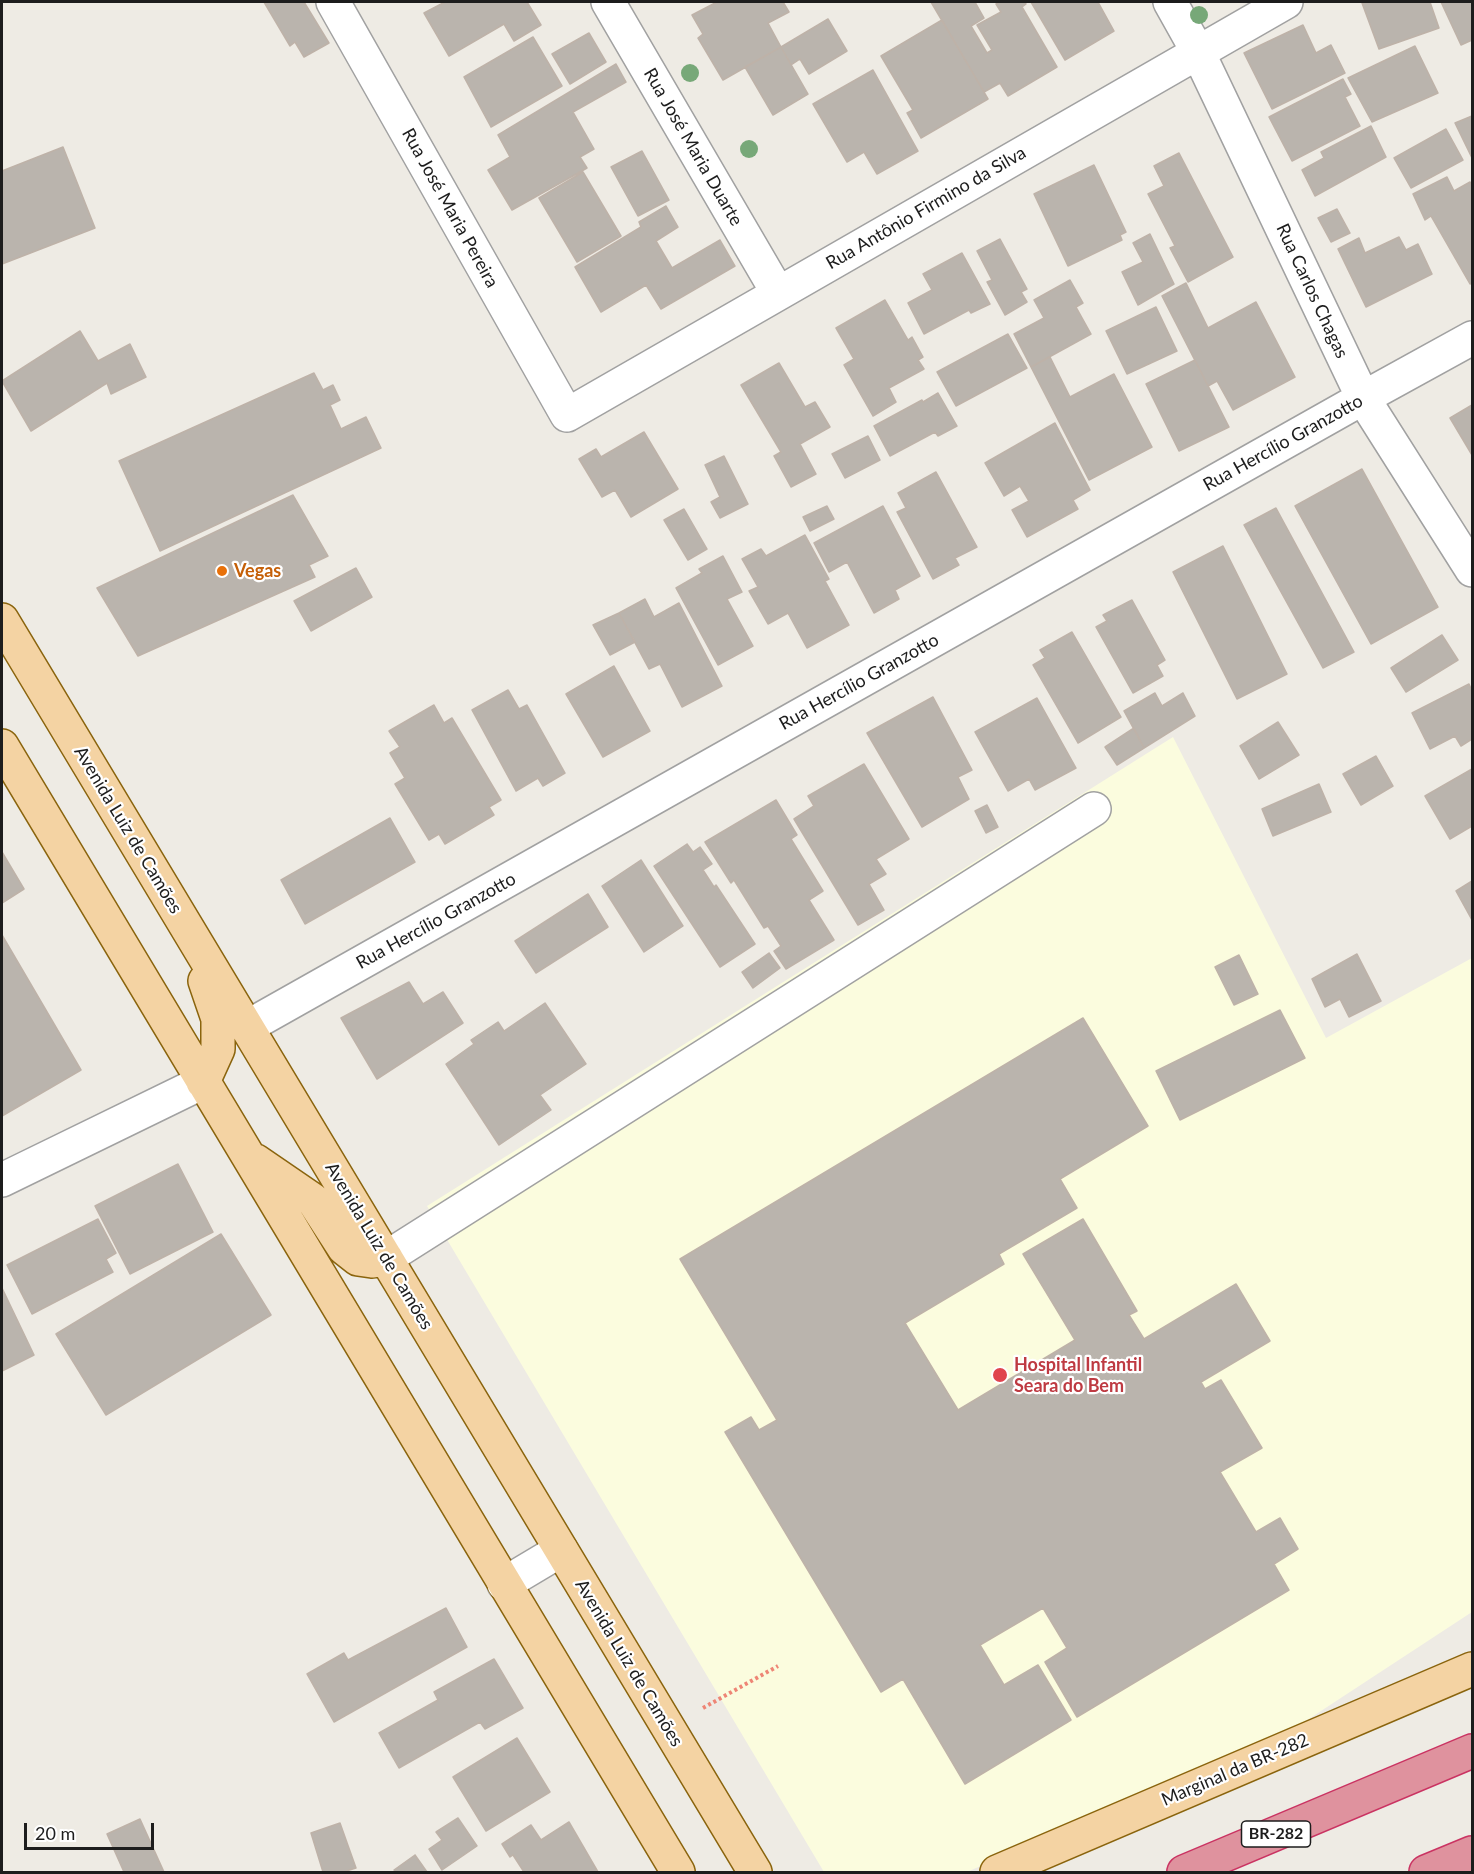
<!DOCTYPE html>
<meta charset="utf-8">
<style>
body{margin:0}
#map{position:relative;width:1474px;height:1874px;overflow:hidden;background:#eeebe4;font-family:Lato,sans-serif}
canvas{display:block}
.frame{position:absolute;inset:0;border:3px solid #1d1d1d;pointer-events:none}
.scale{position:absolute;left:24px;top:1823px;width:130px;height:27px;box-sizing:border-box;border:3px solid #1d1d1d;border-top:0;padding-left:8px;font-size:18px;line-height:21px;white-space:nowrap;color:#1d1d1d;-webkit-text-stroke:4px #fff;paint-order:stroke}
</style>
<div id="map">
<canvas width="1474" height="1874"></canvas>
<div class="frame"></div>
<div class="scale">20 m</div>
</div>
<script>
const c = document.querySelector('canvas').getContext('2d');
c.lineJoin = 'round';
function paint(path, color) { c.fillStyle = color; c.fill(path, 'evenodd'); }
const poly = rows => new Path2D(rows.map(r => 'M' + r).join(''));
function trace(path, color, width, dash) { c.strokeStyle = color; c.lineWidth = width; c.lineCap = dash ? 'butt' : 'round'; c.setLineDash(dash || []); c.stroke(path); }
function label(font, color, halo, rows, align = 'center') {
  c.font = font + ' Lato,sans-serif'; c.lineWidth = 4.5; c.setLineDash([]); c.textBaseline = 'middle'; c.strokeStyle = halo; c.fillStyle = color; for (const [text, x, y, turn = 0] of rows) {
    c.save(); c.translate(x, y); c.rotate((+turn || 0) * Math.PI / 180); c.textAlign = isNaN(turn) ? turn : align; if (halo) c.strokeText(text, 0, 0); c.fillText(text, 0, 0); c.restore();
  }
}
paint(poly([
 [1173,737,1326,1038,1472,958,1472,1612,1295,1728,967,1872,824,1872,427,1206]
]), '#fbfcde');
const building = poly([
 [264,2,304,2,329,43,304,57,295,42,290,46,264,2],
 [445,2,527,2,541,25,514,41,504,24,449,56,424,13,445,2],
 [717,2,783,2,789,12,768,23,781,47,723,80,698,38,703,34,692,15,717,2],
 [931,2,975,2,984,18,971,26,987,53,992,50,977,25,1001,12,996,4,1000,2,1025,2,1026,4,1022,7,1057,67,1008,96,1000,83,984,92,931,2],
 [1031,2,1098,2,1114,31,1065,60,1031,2],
 [1367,2,1430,2,1439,28,1379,49,1362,3,1367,2],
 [1441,2,1472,2,1472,40,1461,45,1441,2],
 [828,19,847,51,809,74,800,59,791,65,781,47,828,19],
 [942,20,988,99,921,138,907,113,913,110,881,56,942,20],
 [1303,25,1316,53,1331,45,1345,73,1272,109,1244,53,1303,25],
 [589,33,606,62,570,84,552,54,589,33],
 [533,37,562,86,491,127,464,77,533,37],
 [1415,46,1438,93,1372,122,1348,78,1415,46],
 [781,47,808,94,773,115,745,67,781,47],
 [616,64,626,82,573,112,594,149,580,157,587,168,512,210,488,170,510,157,498,135,616,64],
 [873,70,918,151,877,174,864,152,847,162,813,104,873,70],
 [1343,79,1351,94,1345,97,1360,126,1292,161,1269,117,1343,79],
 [1472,116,1472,158,1455,123,1472,116],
 [1371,126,1386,157,1315,196,1302,170,1324,158,1321,152,1371,126],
 [1446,129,1463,160,1411,188,1394,158,1446,129],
 [63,147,95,228,2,264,2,171,63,147],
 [642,151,669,200,638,216,611,167,642,151],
 [1179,153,1233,257,1188,282,1170,248,1175,246,1148,194,1164,186,1154,166,1179,153],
 [1094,165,1126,232,1120,235,1122,240,1068,266,1034,194,1094,165],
 [583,172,621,236,577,262,539,198,583,172],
 [1447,177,1454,191,1470,182,1472,185,1472,283,1470,284,1431,216,1425,220,1413,194,1447,177],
 [666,206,678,227,656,241,672,268,720,240,735,266,661,309,646,285,601,312,575,267,641,227,639,222,666,206],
 [1337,209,1350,233,1331,242,1318,218,1337,209],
 [1150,234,1174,284,1138,305,1122,272,1143,262,1133,243,1150,234],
 [1399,237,1406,250,1418,244,1432,274,1366,307,1338,249,1359,238,1365,253,1399,237],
 [1000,239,1027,289,1021,292,1027,302,1005,315,987,282,992,280,977,251,1000,239],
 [962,253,990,304,971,313,969,310,924,334,908,303,932,290,923,274,962,253],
 [1070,280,1083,303,1076,307,1091,334,1031,367,1014,334,1044,318,1034,300,1070,280],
 [1186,283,1208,328,1256,302,1295,377,1233,410,1217,381,1208,386,1162,296,1186,283],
 [885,300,908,340,912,337,923,357,918,360,924,369,889,388,896,402,873,416,844,365,854,359,836,328,885,300],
 [1156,307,1177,351,1127,374,1106,331,1156,307],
 [80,331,98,361,130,344,146,377,111,394,107,383,31,431,2,381,80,331],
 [1008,334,1027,368,956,406,937,372,1008,334],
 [1050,357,1070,397,1114,374,1152,447,1089,480,1031,367,1050,357],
 [1195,360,1229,427,1179,451,1146,384,1195,360],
 [779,363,805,407,815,402,830,427,800,444,816,474,791,487,774,456,781,452,741,385,779,363],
 [314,373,323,390,333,385,340,400,330,405,341,429,366,417,381,448,160,551,119,461,314,373],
 [938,393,957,426,938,436,935,432,890,456,874,426,922,400,923,402,938,393],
 [1472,405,1472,455,1450,418,1472,405],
 [1055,423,1090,490,1073,500,1078,509,1027,537,1012,510,1029,501,1020,486,1004,496,985,463,1055,423],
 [644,432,678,489,631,517,615,490,602,497,579,459,596,449,601,457,644,432],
 [868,436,880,460,845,478,832,454,868,436],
 [724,456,748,504,720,518,711,502,720,497,705,465,724,456],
 [1362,469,1438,607,1371,644,1295,506,1362,469],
 [936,472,977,547,955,558,959,565,933,579,897,512,906,508,898,493,936,472],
 [293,495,328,556,309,565,315,577,138,656,97,588,293,495],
 [827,506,834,519,810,531,803,517,827,506],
 [883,506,920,576,895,590,899,599,874,613,847,562,829,572,814,543,883,506],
 [1276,508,1354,652,1323,668,1244,525,1276,508],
 [684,509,707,549,688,560,664,520,684,509],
 [805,535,829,579,825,581,849,625,807,648,788,613,768,624,749,591,758,587,742,559,761,549,766,556,805,535],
 [1223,546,1287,674,1237,699,1173,572,1223,546],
 [723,556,742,592,727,599,753,646,718,665,676,588,702,573,699,569,723,556],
 [356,568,372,597,311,631,294,601,356,568],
 [645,599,654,617,679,603,722,686,682,707,660,664,649,669,619,613,645,599],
 [1132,600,1165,660,1157,665,1163,676,1133,693,1096,627,1107,621,1103,615,1132,600],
 [619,613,635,642,610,655,593,625,619,613],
 [1072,632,1121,717,1078,743,1033,665,1045,658,1040,650,1072,632],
 [1442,635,1458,660,1406,692,1391,668,1442,635],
 [614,666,650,731,603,757,566,694,614,666],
 [1469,684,1472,691,1472,739,1461,746,1455,736,1430,749,1412,713,1469,684],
 [508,690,519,709,527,705,565,773,543,786,538,778,516,791,472,710,508,690],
 [1155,693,1162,706,1183,693,1195,716,1144,748,1124,711,1155,693],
 [933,697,972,770,958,777,969,799,922,827,867,733,933,697],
 [1037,698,1076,768,1035,790,1029,779,1008,791,975,732,1037,698],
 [434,705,444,723,452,718,501,800,489,807,494,815,445,844,439,834,429,840,395,784,405,778,390,753,400,747,389,731,434,705],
 [1278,722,1299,755,1259,779,1240,746,1278,722],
 [1134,728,1144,748,1117,765,1105,747,1134,728],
 [1376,756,1393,786,1361,805,1343,774,1376,756],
 [864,764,909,839,876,859,886,874,869,884,884,910,858,925,794,819,814,806,808,796,864,764],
 [1472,769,1472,826,1450,839,1425,796,1472,769],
 [1319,784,1331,812,1273,836,1262,809,1319,784],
 [776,800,797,835,791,839,823,891,809,900,834,940,786,969,774,951,781,946,768,926,764,928,734,880,731,883,705,842,776,800],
 [987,805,998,827,986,833,975,811,987,805],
 [390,818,415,862,305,924,281,880,390,818],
 [687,844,693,852,700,847,712,864,703,870,714,887,716,885,755,944,720,967,654,866,687,844],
 [2,852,24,889,2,903,2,852],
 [641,860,683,926,644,952,602,886,641,860],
 [1472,881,1472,920,1456,891,1472,881],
 [588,894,608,927,536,973,515,941,588,894],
 [2,935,81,1070,2,1116,2,935],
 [769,953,780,968,753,988,742,972,769,953],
 [1357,954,1381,1001,1349,1017,1340,999,1325,1007,1312,979,1357,954],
 [1239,955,1258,994,1234,1005,1215,967,1239,955],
 [409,982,423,1004,443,992,463,1023,377,1079,341,1018,409,982],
 [545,1003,586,1064,540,1095,551,1110,499,1145,446,1064,474,1044,471,1040,498,1022,504,1031,545,1003],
 [1280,1010,1305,1058,1180,1120,1156,1071,1280,1010],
 [1083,1018,1148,1126,1060,1179,1077,1208,999,1254,1004,1264,905,1323,958,1410,1075,1340,1023,1254,1083,1219,1137,1311,1129,1315,1144,1339,1236,1284,1270,1341,1201,1382,1205,1389,1221,1380,1262,1448,1220,1472,1256,1532,1280,1518,1298,1549,1274,1564,1289,1590,1077,1717,1045,1662,1067,1648,1043,1608,980,1645,1004,1685,1038,1665,1071,1720,965,1784,903,1679,881,1692,725,1432,751,1417,759,1430,777,1420,680,1259,1083,1018],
 [178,1164,213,1232,130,1274,95,1206,178,1164],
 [98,1219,116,1253,106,1259,113,1272,32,1314,7,1265,98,1219],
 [221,1234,271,1315,106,1415,56,1334,221,1234],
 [2,1288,34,1355,2,1371,2,1288],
 [446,1608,467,1647,334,1722,307,1674,344,1653,348,1660,446,1608],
 [494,1659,523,1708,485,1729,480,1722,399,1768,379,1733,438,1700,434,1692,494,1659],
 [517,1738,550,1792,486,1831,453,1777,517,1738],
 [458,1818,477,1846,442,1870,429,1849,442,1840,436,1832,458,1818],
 [140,1819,164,1872,124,1872,107,1834,140,1819],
 [569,1822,598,1872,524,1872,513,1855,510,1857,502,1844,531,1825,541,1840,569,1822],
 [340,1823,356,1868,343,1872,323,1872,311,1833,340,1823],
 [415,1855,427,1872,396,1872,394,1870,415,1855]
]);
paint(building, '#bab4ad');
trace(building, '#beb2a8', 1.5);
const minor = poly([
 [333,2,567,415,1286,2],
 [608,2,778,293],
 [1170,2,1198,52,1363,398,1472,570],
 [247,1027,1363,398,1472,338],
 [2,1180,203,1082],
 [386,1258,1094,809],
 [504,1584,561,1550]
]);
const major = poly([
 [2,620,755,1872],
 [2,746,678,1872],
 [203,1082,218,1049,218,1019,205,981],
 [256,1161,313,1200,344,1248,358,1259,372,1261,386,1258],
 [997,1872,1472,1669]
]);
const highway = poly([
 [1184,1872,1472,1751],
 [1426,1872,1472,1853]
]);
trace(minor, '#a1a1a1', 36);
trace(major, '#8a640d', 36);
trace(highway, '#ca3362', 36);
trace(poly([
 [703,1708,778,1666]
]), '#ee8575', 4, [3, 3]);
trace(minor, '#fff', 33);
trace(major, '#f4d3a3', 33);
trace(highway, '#df929e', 33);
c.fillStyle = '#77a878';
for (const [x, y] of [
 [1199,15],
 [690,73],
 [749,149]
]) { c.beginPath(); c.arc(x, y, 9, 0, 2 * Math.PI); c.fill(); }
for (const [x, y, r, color] of [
 [222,571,6,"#e8710a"],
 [1000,1375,8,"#e0444e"]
]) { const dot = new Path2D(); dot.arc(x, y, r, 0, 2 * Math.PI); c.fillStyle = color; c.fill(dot); trace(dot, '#fff', 2); }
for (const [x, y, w] of [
 [1276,1834,69]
]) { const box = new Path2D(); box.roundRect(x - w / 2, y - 13, w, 26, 4.5); c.fillStyle = '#fff'; c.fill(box); trace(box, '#1d1d1d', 1.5); }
label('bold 16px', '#1d1d1d', null, [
 ["BR-282",1276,1834]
]);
label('18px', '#1d1d1d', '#fff', [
 ["Rua José Maria Duarte",693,147,60],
 ["Rua José Maria Pereira",450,208,61],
 ["Rua Antônio Firmino da Silva",926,208,-30],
 ["Rua Carlos Chagas",1312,291,65],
 ["Rua Hercílio Granzotto",1283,443,-29],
 ["Rua Hercílio Granzotto",859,682,-29],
 ["Avenida Luiz de Camões",128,830,59],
 ["Rua Hercílio Granzotto",436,921,-29],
 ["Avenida Luiz de Camões",379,1246,59],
 ["Avenida Luiz de Camões",629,1663,59],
 ["Marginal da BR-282",1235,1770,-23]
]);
label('bold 18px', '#c56008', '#fff', [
 ["Vegas",234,571]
], 'left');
label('bold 18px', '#be3a42', '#fff', [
 ["Hospital Infantil",1014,1365],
 ["Seara do Bem",1014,1386]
], 'left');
</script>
